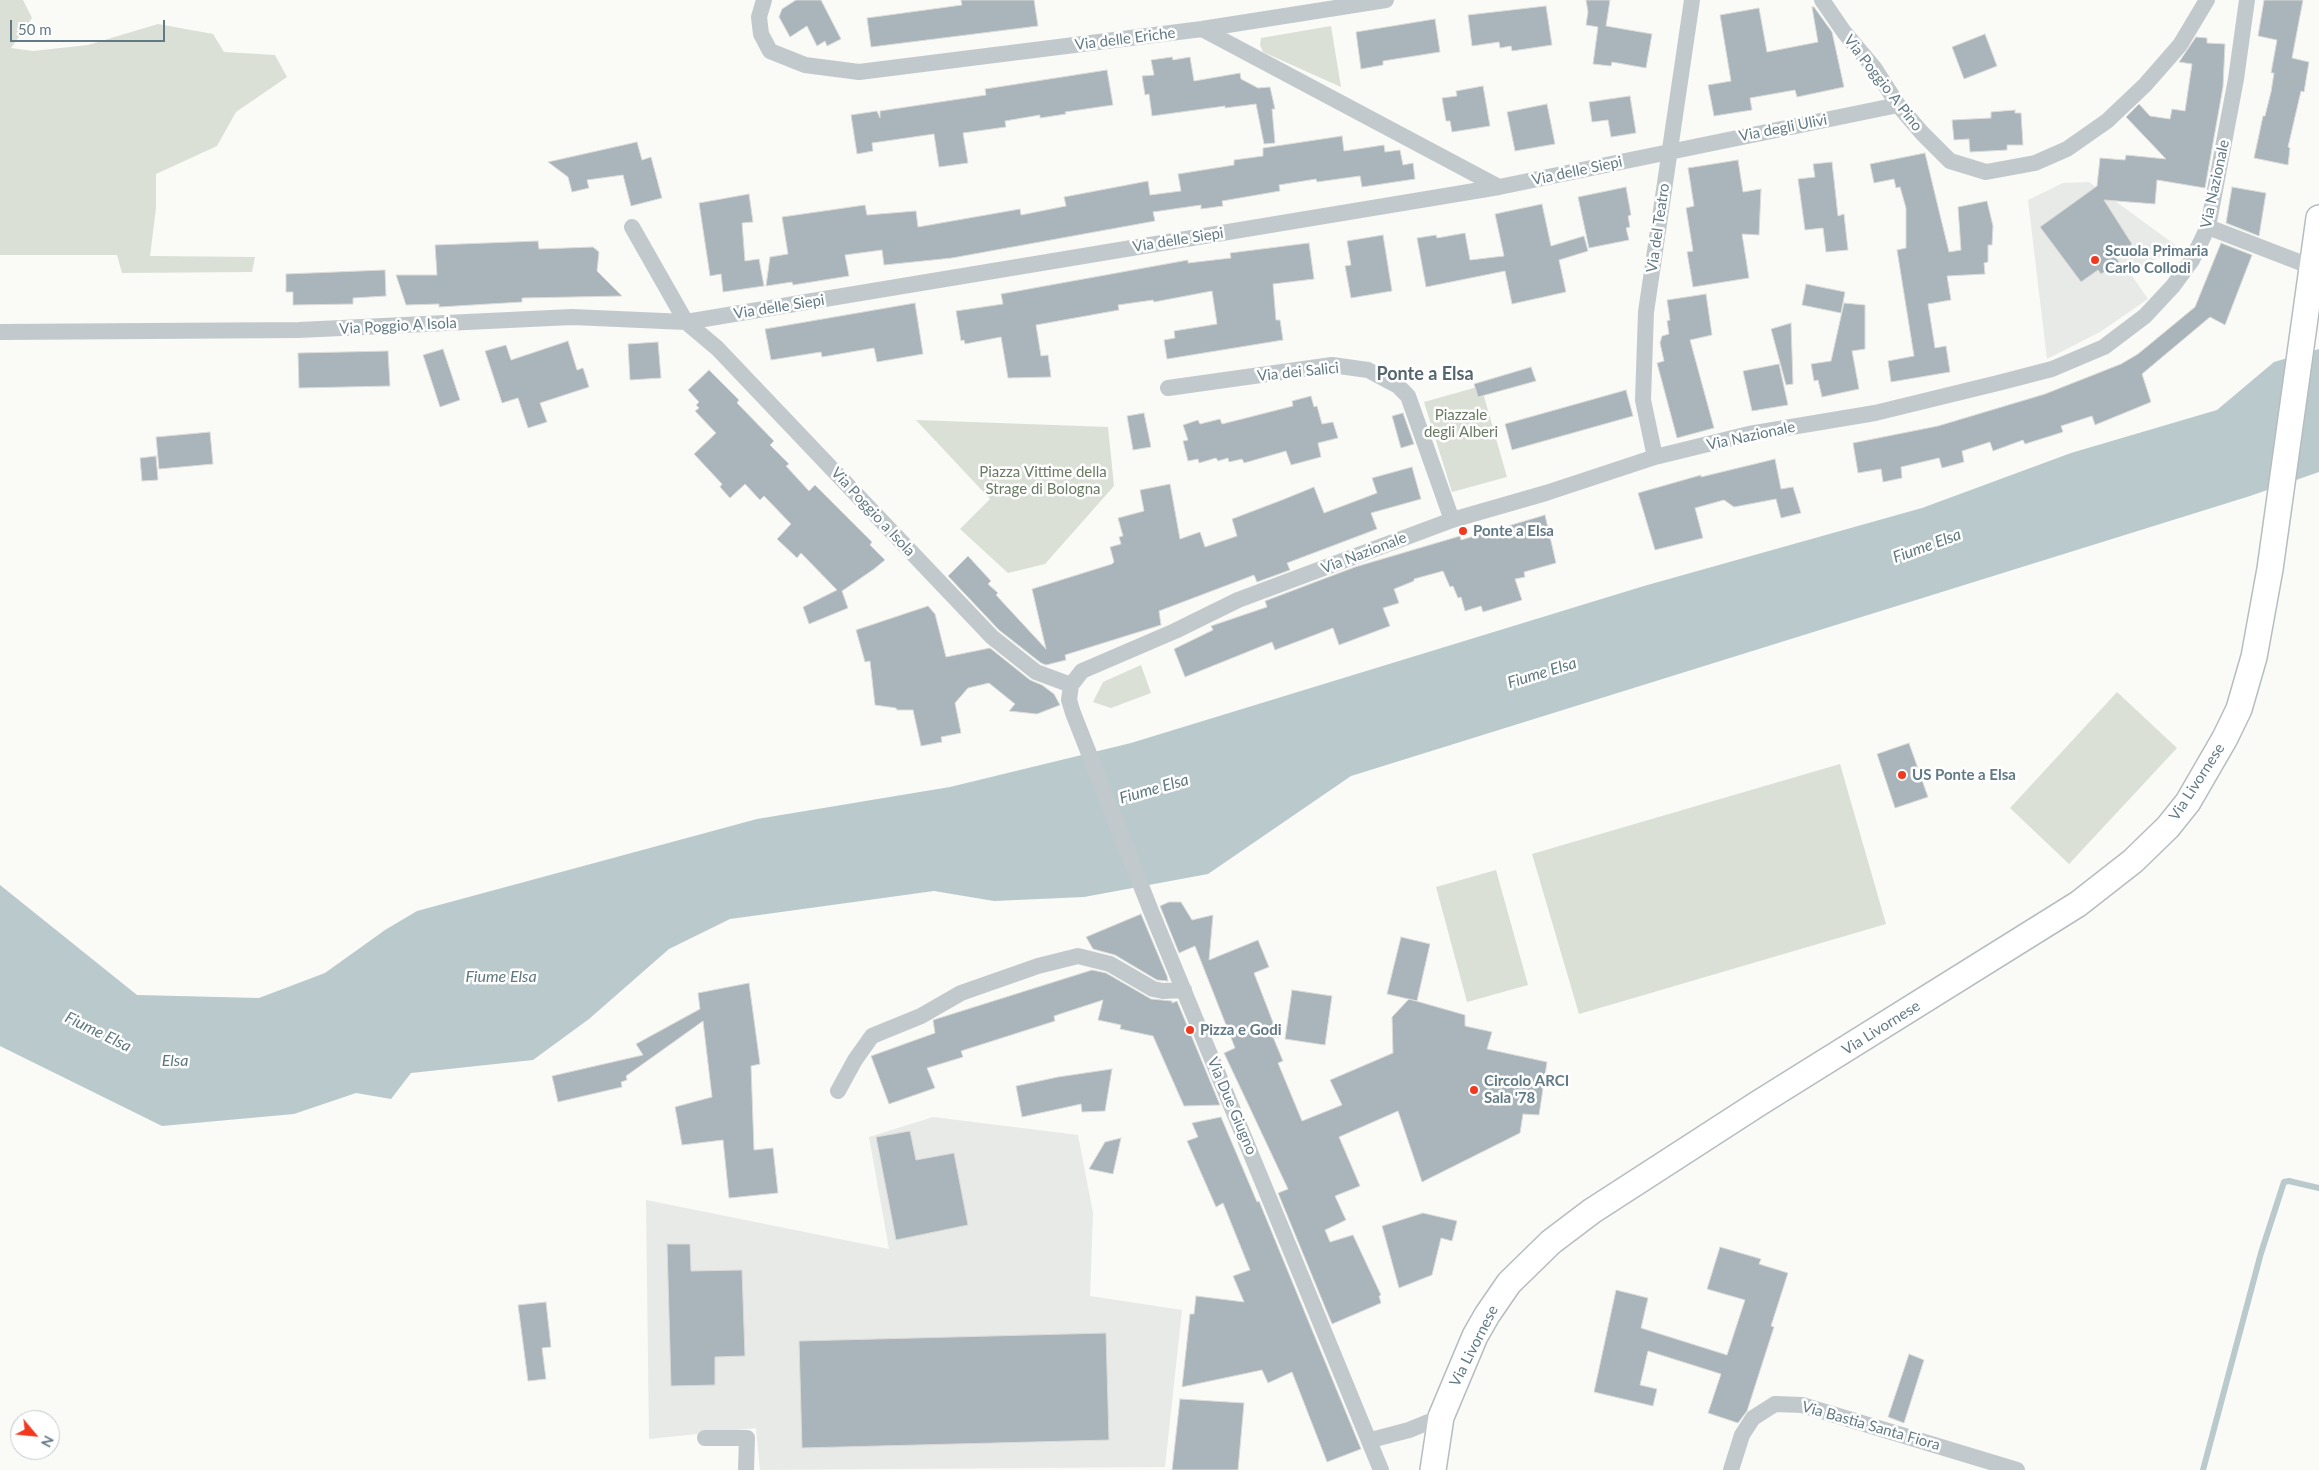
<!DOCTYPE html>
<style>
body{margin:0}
#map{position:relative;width:2319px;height:1470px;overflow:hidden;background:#fafaf7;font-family:Lato,sans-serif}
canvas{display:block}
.north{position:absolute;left:10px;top:1410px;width:50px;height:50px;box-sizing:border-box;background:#fff;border:1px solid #c0cace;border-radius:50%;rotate:118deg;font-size:14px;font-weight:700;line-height:20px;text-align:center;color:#627a85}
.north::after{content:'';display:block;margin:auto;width:18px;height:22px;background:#f2391f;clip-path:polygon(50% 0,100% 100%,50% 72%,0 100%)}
.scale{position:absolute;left:10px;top:20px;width:155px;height:22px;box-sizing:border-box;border:2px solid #627a85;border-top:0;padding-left:6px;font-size:15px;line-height:18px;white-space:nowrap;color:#627a85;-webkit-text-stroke:4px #fff;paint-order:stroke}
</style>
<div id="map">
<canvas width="2319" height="1470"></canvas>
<div class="north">N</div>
<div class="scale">50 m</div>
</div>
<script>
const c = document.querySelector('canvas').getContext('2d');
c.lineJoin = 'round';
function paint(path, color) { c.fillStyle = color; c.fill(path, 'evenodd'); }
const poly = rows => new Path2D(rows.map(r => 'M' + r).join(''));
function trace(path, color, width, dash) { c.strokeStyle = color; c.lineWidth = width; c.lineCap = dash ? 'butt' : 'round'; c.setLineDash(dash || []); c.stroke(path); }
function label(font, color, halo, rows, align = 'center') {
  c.font = font + ' Lato,sans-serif'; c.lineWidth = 5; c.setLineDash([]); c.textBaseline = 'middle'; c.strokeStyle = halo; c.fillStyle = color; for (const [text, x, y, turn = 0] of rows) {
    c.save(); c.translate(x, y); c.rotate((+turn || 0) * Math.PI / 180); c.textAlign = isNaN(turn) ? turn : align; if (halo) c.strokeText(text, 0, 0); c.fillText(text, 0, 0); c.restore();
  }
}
paint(poly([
 [2089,182,2178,247,2130,273,2148,299,2100,332,2047,359,2028,200,2063,183],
 [933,1117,1078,1135,1093,1213,1090,1296,1182,1310,1165,1467,760,1470,756,1428,649,1439,646,1200,889,1249,869,1137]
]), '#e8eae8');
paint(poly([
 [0,0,23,0,32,18,11,48,33,51,88,45,158,24,213,34,224,52,275,55,287,77,236,112,217,146,156,174,156,208,150,256,255,257,252,272,122,273,117,255,0,255],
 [1331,26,1341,87,1263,52,1260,45,1261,38],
 [1481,386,1507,477,1452,492,1424,402],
 [916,420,1108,427,1114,486,1045,564,1008,573,960,529,990,499],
 [1141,665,1151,693,1111,708,1093,702,1103,682],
 [2117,692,2177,748,2069,864,2010,808],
 [1840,764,1886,924,1579,1014,1532,854],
 [1496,870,1528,985,1467,1002,1436,887]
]), '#dae0d6');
paint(poly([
 [2319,349,2319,472,2250,496,1351,776,1208,874,1084,897,994,901,934,891,730,919,669,949,589,1019,533,1060,411,1073,391,1099,356,1093,294,1114,162,1126,0,1046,0,885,137,995,259,998,325,973,385,930,417,911,757,819,950,787,1131,743,1644,586,1922,508,2071,453,2217,410,2274,362]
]), '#b9c9cc');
trace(poly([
 [2203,1470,2261,1253,2284,1182,2289,1181,2319,1188]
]), '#b9c9cc', 6);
const building = poly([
 [796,0,821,0,841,39,827,46,825,41,817,46,807,26,790,37,779,17,782,9,796,0],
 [961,0,1034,0,1038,26,871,47,867,18,962,5,961,0],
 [1586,0,1610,0,1606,26,1652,34,1646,68,1612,62,1611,66,1593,64,1598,27,1586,25,1588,12,1586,0],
 [2264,0,2303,0,2292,58,2309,62,2304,92,2301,91,2288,147,2290,148,2288,165,2254,158,2263,116,2265,116,2271,92,2274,73,2271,73,2277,40,2258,36,2264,0],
 [1546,6,1552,45,1512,51,1511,46,1500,48,1499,42,1472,46,1468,15,1546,6],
 [1812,7,1814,7,1832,32,1844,87,1797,97,1795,90,1750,98,1752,110,1714,116,1708,85,1731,81,1720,15,1759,8,1767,52,1818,42,1812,7],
 [1435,19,1440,52,1383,61,1383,65,1361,69,1356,32,1435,19],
 [1985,34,1997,66,1964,79,1952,47,1985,34],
 [2196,37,2207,38,2207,43,2225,44,2223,87,2205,188,2157,180,2155,204,2104,200,2132,244,2115,256,2119,262,2101,274,2098,270,2081,282,2040,227,2097,186,2100,158,2125,160,2126,155,2166,159,2126,117,2139,104,2150,116,2170,119,2172,109,2185,111,2192,64,2179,62,2196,37],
 [1172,57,1173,60,1190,57,1194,81,1240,73,1241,79,1258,88,1270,87,1275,109,1272,109,1275,143,1264,144,1256,104,1225,108,1225,106,1152,116,1149,94,1145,95,1142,76,1154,75,1151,60,1172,57],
 [1107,70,1113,105,1065,112,1066,114,1040,118,1040,115,1005,121,1006,127,963,133,968,163,939,167,934,134,872,143,873,151,857,154,851,115,877,111,880,118,880,111,986,95,985,89,1107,70],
 [1483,86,1490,126,1452,132,1450,121,1446,121,1442,98,1457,96,1456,91,1483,86],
 [1630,96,1636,133,1611,137,1608,120,1592,122,1589,102,1630,96],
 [1547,104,1555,144,1515,151,1507,112,1547,104],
 [2015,110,2015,113,2021,113,2023,145,2007,145,2007,150,1970,152,1969,139,1954,140,1952,120,1991,118,1991,112,2015,110],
 [1342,136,1344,151,1384,145,1385,152,1400,150,1403,165,1413,163,1415,179,1362,187,1360,176,1317,182,1316,179,1279,185,1280,191,1222,201,1223,206,1201,209,1201,205,1153,212,1155,221,952,258,884,265,882,250,845,255,849,276,793,285,792,282,766,286,770,257,788,254,782,217,865,205,867,215,916,211,918,227,1020,209,1021,215,1066,206,1064,197,1148,181,1150,195,1181,191,1178,174,1234,165,1234,160,1263,156,1263,148,1342,136],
 [637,142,642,160,651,157,662,198,631,206,623,175,587,180,589,188,572,192,568,177,548,162,637,142],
 [1925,153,1949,252,1961,250,1958,207,1987,201,1993,226,1992,245,1988,245,1988,262,1984,263,1985,274,1947,276,1951,300,1928,304,1935,348,1946,346,1950,372,1891,382,1888,361,1914,356,1897,250,1906,248,1906,208,1900,187,1896,188,1894,179,1874,183,1870,164,1925,153],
 [1738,160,1743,192,1761,189,1759,235,1742,234,1749,278,1693,287,1687,252,1693,251,1686,208,1694,206,1688,168,1738,160],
 [1832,162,1838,216,1844,214,1848,250,1826,252,1823,228,1805,230,1798,179,1815,177,1813,164,1832,162],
 [1626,187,1631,215,1628,216,1630,227,1626,228,1629,240,1589,248,1578,197,1626,187],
 [2232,187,2266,193,2259,236,2226,223,2232,187],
 [749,194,753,222,742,223,745,261,759,259,764,286,723,292,721,274,710,276,699,203,749,194],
 [1542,204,1551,246,1584,236,1588,251,1559,260,1566,292,1512,304,1505,271,1426,287,1417,238,1436,235,1437,238,1465,233,1470,260,1504,256,1495,214,1542,204],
 [1383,235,1392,291,1351,298,1345,266,1351,265,1347,241,1383,235],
 [538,241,539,249,593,247,599,252,597,271,622,296,522,298,522,302,439,307,439,304,406,305,396,275,437,275,435,245,538,241],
 [1309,243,1314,279,1273,284,1276,320,1280,320,1283,340,1167,359,1164,340,1175,338,1174,331,1217,324,1212,291,1154,302,1153,300,1118,305,1119,310,1036,325,1041,356,1048,355,1051,377,1008,378,1001,337,965,344,964,340,961,341,956,311,1003,304,1001,294,1188,260,1188,263,1231,258,1230,253,1309,243],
 [2221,243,2252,255,2225,325,2210,317,2142,374,2151,402,2095,425,2092,416,2061,426,2063,432,2025,444,2023,440,1993,451,1990,442,1962,451,1964,462,1942,468,1939,458,1901,467,1902,478,1883,482,1881,469,1858,473,1853,443,1938,426,2045,394,2121,364,2138,354,2195,307,2221,243],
 [385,270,386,296,353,298,353,304,293,305,293,292,286,292,286,274,385,270],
 [1806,284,1845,292,1841,313,1802,305,1806,284],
 [1706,294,1712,335,1690,340,1714,428,1677,438,1657,363,1664,361,1660,343,1662,336,1669,334,1667,321,1670,320,1667,300,1706,294],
 [915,303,923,354,877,362,874,348,822,357,821,352,771,360,765,329,915,303],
 [1844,303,1865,305,1865,349,1852,351,1859,389,1822,397,1818,380,1814,381,1811,364,1831,361,1844,303],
 [1791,323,1793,384,1786,385,1771,329,1791,323],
 [568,341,577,370,583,368,589,387,540,403,547,422,528,428,518,398,502,403,485,351,506,345,511,360,568,341],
 [658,342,661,378,630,380,628,344,658,342],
 [443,349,460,400,440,407,423,355,443,349],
 [388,351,390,386,299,388,298,353,388,351],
 [1779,364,1788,405,1752,411,1743,371,1779,364],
 [1531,367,1536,381,1478,397,1474,384,1531,367],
 [709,370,739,400,737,403,774,441,770,445,789,464,786,466,809,491,815,485,872,542,870,545,885,560,874,569,842,591,848,608,809,624,803,607,837,590,801,553,797,558,777,539,791,524,764,496,760,500,745,484,730,498,720,487,722,484,694,454,716,433,695,411,699,408,696,405,699,402,688,390,709,370],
 [1626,390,1633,416,1512,450,1505,424,1626,390],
 [1311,396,1314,407,1317,406,1322,424,1333,422,1338,438,1318,443,1321,457,1291,465,1286,451,1244,463,1242,459,1229,462,1228,458,1218,461,1216,458,1199,463,1198,459,1188,461,1183,441,1188,440,1183,425,1198,420,1200,424,1220,419,1222,424,1242,419,1293,406,1292,401,1311,396],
 [1144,413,1151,447,1133,450,1127,416,1144,413],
 [1403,413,1414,444,1401,448,1392,416,1403,413],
 [210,432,213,464,159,469,156,437,210,432],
 [156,456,158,480,142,481,140,458,156,456],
 [1775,459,1781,489,1793,487,1801,513,1781,518,1776,499,1734,507,1724,500,1695,508,1703,538,1655,550,1638,493,1701,475,1701,477,1775,459],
 [1412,467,1421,499,1371,513,1377,529,1287,563,1290,570,1257,582,1254,575,1159,611,1161,625,1065,655,1066,660,1046,665,1041,663,999,630,948,576,968,556,991,581,988,584,998,593,996,595,1046,649,1032,589,1112,564,1114,562,1110,547,1121,544,1119,537,1123,536,1118,518,1144,511,1140,490,1170,484,1180,539,1200,532,1205,547,1237,536,1232,519,1282,500,1314,487,1324,513,1377,493,1372,478,1412,467],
 [1545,515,1556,563,1524,572,1525,577,1515,579,1522,600,1483,612,1481,606,1465,611,1461,597,1458,598,1453,586,1450,587,1443,571,1414,579,1414,581,1394,589,1399,603,1383,608,1390,626,1339,645,1333,628,1275,650,1272,642,1185,677,1174,649,1213,630,1211,626,1267,607,1265,601,1355,567,1460,536,1461,540,1545,515],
 [928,606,935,614,946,657,990,648,1030,680,1042,685,1054,694,1060,705,1037,714,1009,711,1015,704,989,683,968,688,955,703,961,733,941,737,942,742,921,746,913,710,897,710,896,708,875,705,870,661,865,662,856,630,928,606],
 [1909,743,1928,797,1895,808,1877,754,1909,743],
 [1169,902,1181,902,1192,920,1213,915,1209,960,1258,940,1269,967,1254,973,1279,1038,1273,1037,1283,1061,1278,1063,1302,1121,1342,1105,1330,1080,1393,1053,1392,1017,1409,999,1465,1015,1465,1026,1492,1032,1487,1049,1547,1062,1539,1115,1523,1114,1520,1133,1422,1182,1398,1111,1339,1137,1360,1186,1335,1196,1346,1220,1325,1230,1330,1242,1353,1235,1381,1295,1379,1296,1381,1303,1332,1324,1278,1193,1288,1189,1224,1053,1235,1048,1195,946,1179,953,1160,906,1169,902],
 [1141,914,1167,976,1168,981,1157,980,1115,955,1093,949,1086,937,1141,914],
 [1401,937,1430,944,1417,1001,1387,994,1401,937],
 [1092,970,1106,973,1151,999,1172,1001,1172,1003,1177,1001,1220,1105,1184,1106,1153,1036,1120,1029,1121,1025,1098,1020,1103,1000,1054,1016,1055,1021,961,1051,963,1057,927,1068,935,1088,889,1104,871,1056,935,1033,933,1020,1092,970],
 [749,983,760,1064,751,1066,754,1150,773,1148,778,1193,729,1198,723,1140,682,1145,675,1107,712,1097,703,1021,626,1076,627,1080,621,1082,622,1087,558,1102,552,1076,643,1055,636,1044,700,1009,698,993,749,983],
 [1292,990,1332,996,1325,1045,1285,1039,1292,990],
 [1112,1069,1105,1111,1082,1112,1081,1104,1022,1117,1016,1086,1058,1077,1112,1069],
 [1221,1117,1257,1202,1259,1201,1361,1449,1327,1462,1292,1372,1268,1383,1262,1370,1182,1387,1190,1314,1194,1314,1196,1296,1244,1302,1233,1276,1250,1270,1223,1203,1216,1207,1187,1141,1198,1137,1192,1123,1221,1117],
 [910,1131,916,1160,954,1153,968,1225,896,1240,876,1137,910,1131],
 [1121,1138,1113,1174,1089,1169,1105,1142,1121,1138],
 [1423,1213,1457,1221,1452,1241,1441,1238,1432,1275,1399,1288,1382,1226,1423,1213],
 [667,1244,690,1244,691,1271,742,1270,745,1356,715,1357,715,1385,671,1386,667,1244],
 [1720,1247,1761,1259,1759,1264,1788,1273,1771,1326,1774,1327,1747,1411,1738,1423,1708,1413,1721,1374,1648,1351,1640,1385,1657,1389,1653,1406,1594,1392,1616,1290,1648,1298,1641,1328,1727,1355,1745,1300,1707,1289,1720,1247],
 [546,1302,551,1347,542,1348,546,1379,528,1381,518,1305,546,1302],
 [1106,1333,1109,1440,802,1448,799,1341,1106,1333],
 [1909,1354,1924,1360,1904,1423,1888,1417,1909,1354],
 [1180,1399,1244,1403,1238,1470,1172,1470,1180,1399]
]);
paint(building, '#a9b5ba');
trace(building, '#dcdcd9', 1);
const primary = poly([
 [1433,1470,1441,1417,1475,1336,1487,1315,1509,1283,1551,1242,1592,1211,1759,1103,2078,904,2133,861,2168,827,2188,802,2225,738,2239,709,2254,657,2270,569,2319,218]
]);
trace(primary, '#b6bdc0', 28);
trace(poly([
 [764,0,759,17,761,34,770,51,805,65,859,72,1202,29,1386,0],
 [1822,0,1844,32,1875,69,1898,105,1922,133,1950,161,1986,172,2035,163,2067,149,2107,121,2145,85,2180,45,2207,0],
 [1202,29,1499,187],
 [632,227,686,322,717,348,992,637,1036,672,1071,685],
 [2208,227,2312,267],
 [0,332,299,330,572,317,686,322,1499,187,1898,105],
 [1168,388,1332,365,1368,370,1398,386,1408,396,1452,520],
 [1655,457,1643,400,1646,312,1692,0],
 [838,1091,855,1060,872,1036,921,1016,961,993,1038,966,1078,956,1110,964,1153,989,1163,991,1184,990],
 [705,1438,747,1438,746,1470],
 [1371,1440,1409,1430,1441,1417],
 [1381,1470,1151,911,1073,713,1069,700,1071,685,1082,671,1175,631,1238,600,1452,520,1546,493,1655,457,1749,434,1875,413,1998,383,2052,369,2104,347,2145,316,2173,286,2192,260,2208,227,2236,79,2247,0],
 [1731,1470,1742,1435,1753,1418,1775,1404,1802,1405,2017,1470]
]), '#c2c9cc', 16);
trace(primary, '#fff', 25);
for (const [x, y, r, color] of [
 [2095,260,5,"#f2391f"],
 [1463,531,5,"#f2391f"],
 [1902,775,5,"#f2391f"],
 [1190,1030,5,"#f2391f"],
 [1474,1090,5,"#f2391f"]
]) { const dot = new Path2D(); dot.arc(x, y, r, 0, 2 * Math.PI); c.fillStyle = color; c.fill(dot); trace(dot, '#fff', 2); }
label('15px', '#627a85', '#fff', [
 ["Via delle Eriche",1125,39,-7],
 ["Via Poggio A Pino",1883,83,52],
 ["Via degli Ulivi",1783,128,-11],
 ["Via delle Siepi",1577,171,-12],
 ["Via Nazionale",2215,184,-78],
 ["Via del Teatro",1658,228,-82],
 ["Via delle Siepi",1178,240,-9],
 ["Via delle Siepi",779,307,-9],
 ["Via Poggio A Isola",398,326,-3],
 ["Via dei Salici",1298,372,-6],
 ["Via Nazionale",1751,436,-12],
 ["Via Poggio a Isola",873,512,47],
 ["Via Nazionale",1364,553,-21],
 ["Via Livornese",2197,782,-57],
 ["Via Livornese",1881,1028,-32],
 ["Via Due Giugno",1232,1106,67],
 ["Via Livornese",1474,1346,-63],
 ["Via Bastia Santa Fiora",1871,1426,16]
]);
label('bold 15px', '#627a85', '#fff', [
 ["Scuola Primaria",2105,251],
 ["Carlo Collodi",2105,268],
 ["Ponte a Elsa",1473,531],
 ["US Ponte a Elsa",1912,775],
 ["Pizza e Godi",1200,1030],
 ["Circolo ARCI",1484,1081],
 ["Sala '78",1484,1098]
], 'left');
label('15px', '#697b62', '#fff', [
 ["Piazzale",1461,415],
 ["degli Alberi",1461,432],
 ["Piazza Vittime della",1043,472],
 ["Strage di Bologna",1043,489]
]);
label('italic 16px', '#5e787e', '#fff', [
 ["Fiume Elsa",1927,546,-20],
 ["Fiume Elsa",1542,673,-17],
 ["Fiume Elsa",1154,789,-16],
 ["Fiume Elsa",501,977],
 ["Fiume Elsa",98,1032,26],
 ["Elsa",175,1061]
]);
label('bold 18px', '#55666f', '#fff', [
 ["Ponte a Elsa",1425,374]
]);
</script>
